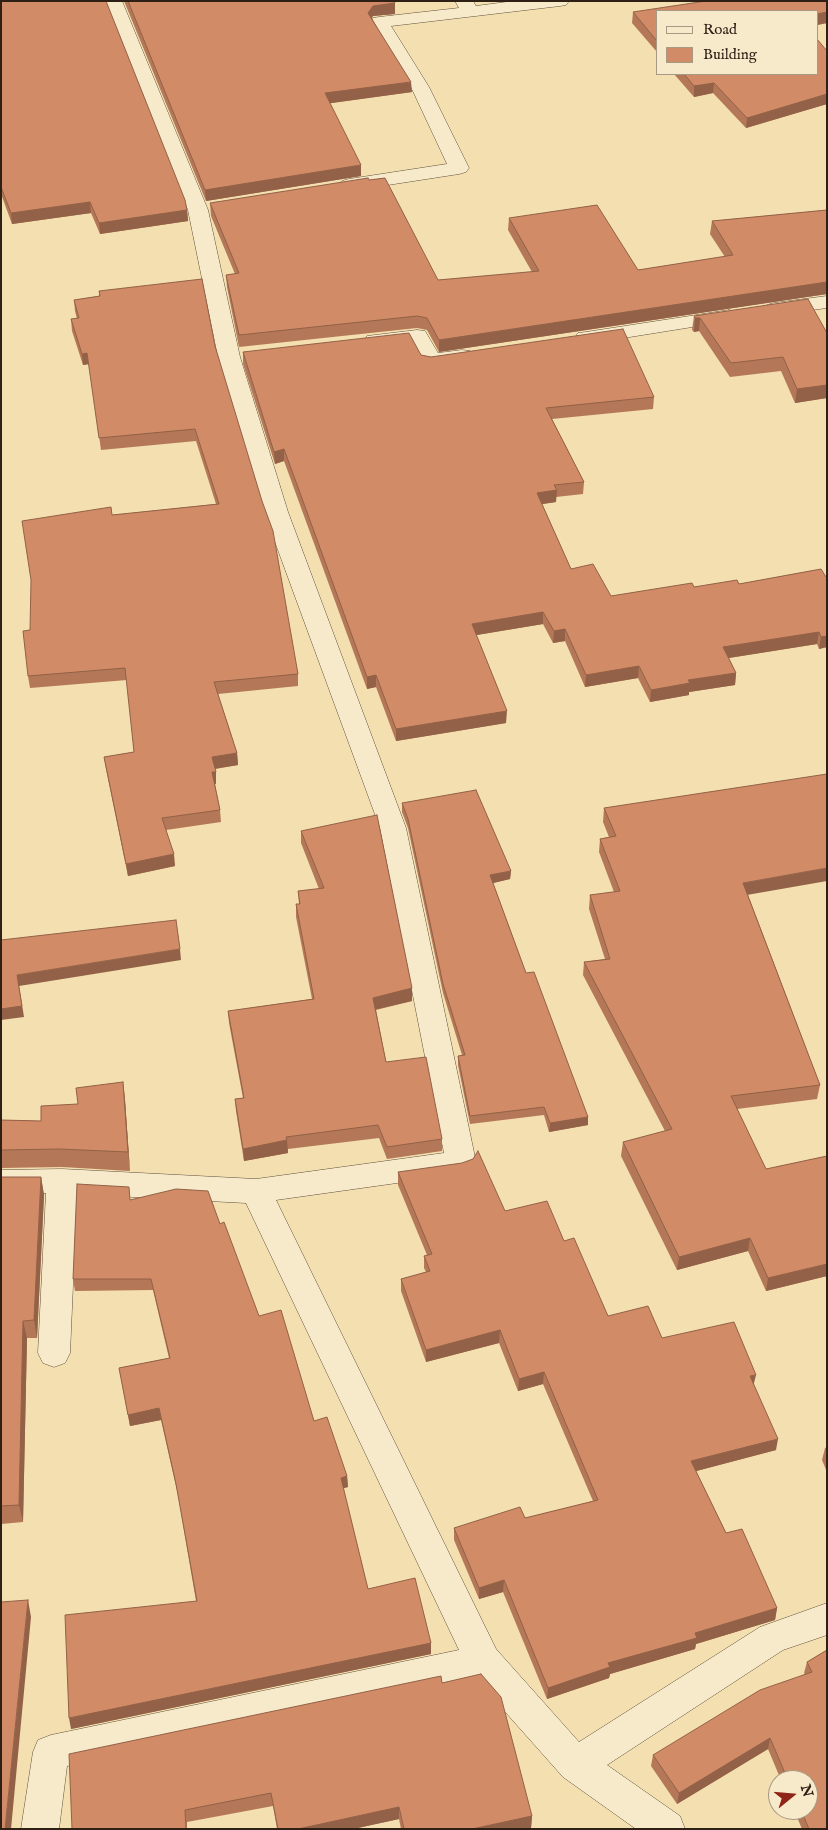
<!DOCTYPE html>
<style>
body{margin:0}
#map{position:relative;width:828px;height:1830px;overflow:hidden;background:#f3dfaf;font-family:"IM FELL English",serif}
canvas{display:block}
.frame{position:absolute;inset:0;border:2px solid #2f2016;pointer-events:none}
.legend{position:absolute;left:656px;top:10px;width:162px;height:65px;box-sizing:border-box;background:#f7eacb;border:1px solid #a79983;margin:0;padding:6px 9px;list-style:none;font-size:15px;color:#2f2016}
.legend li{display:flex;align-items:center;gap:10px;height:25px}
.legend b{width:25px;border:1px solid #a79983}
.north{position:absolute;left:768px;top:1770px;width:50px;height:50px;box-sizing:border-box;background:#f7eacb;border:1px solid #a79983;border-radius:50%;rotate:73deg;font-size:14px;font-weight:700;line-height:20px;text-align:center;color:#2f2016}
.north::after{content:'';display:block;margin:auto;width:18px;height:22px;background:#8f2418;clip-path:polygon(50% 0,100% 100%,50% 72%,0 100%)}
</style>
<div id="map">
<canvas width="828" height="1830"></canvas>
<div class="frame"></div>
<ul class="legend">
<li><b style="height:6px;background:#f7eacb"></b>Road</li>
<li><b style="height:14px;background:#d18b66"></b>Building</li>
</ul>
<div class="north">N</div>
</div>
<script>
const c = document.querySelector('canvas').getContext('2d');
c.lineJoin = 'round';
const poly = rows => new Path2D(rows.map(r => 'M' + r).join(''));
function trace(path, color, width, dash) { c.strokeStyle = color; c.lineWidth = width; c.lineCap = dash ? 'butt' : 'round'; c.setLineDash(dash || []); c.stroke(path); }
function paint(path, color) { c.fillStyle = color; c.fill(path, 'evenodd'); }
const minor = poly([
 [104,1,122,1,208,210,240,357,288,512,406,828,476,1162,472,1170,461,1174,276,1200,496,1649,579,1742,760,1627,827,1603,827,1635,783,1650,607,1765,680,1816,685,1829,636,1829,563,1777,476,1679,67,1766,59,1829,21,1829,33,1752,38,1740,51,1735,459,1650,246,1203,77,1194,70,1353,65,1363,54,1367,43,1363,38,1353,46,1193,1,1194,1,1170,62,1169,256,1179,444,1153,380,828,264,512,218,357,188,210,104,1],
 [455,1,473,1,476,6,514,1,569,1,566,5,560,6,391,26,429,87,469,168,466,172,459,174,349,191,342,189,339,185,342,181,349,179,447,164,411,87,370,22,373,18,379,17,459,8,455,1],
 [827,296,827,308,774,315,767,313,763,309,767,305,774,303,827,296],
 [729,310,736,312,740,316,736,320,586,344,578,343,575,338,578,333,586,332,729,310],
 [417,330,425,331,438,353,462,350,470,351,473,356,470,361,431,367,423,366,410,343,375,347,367,346,364,341,367,336,375,335,417,330]
]);
trace(minor, '#60503c', 1);
paint(minor, '#f7eacb');
paint(poly([
 [1,1,187,210,188,221,100,234,91,213,12,224,1,194],
 [124,1,394,1,395,3,395,14,373,16,372,18,412,92,330,103,361,176,206,201],
 [827,1,827,23,817,25,817,11,657,11,657,52,632,23,633,12],
 [827,51,827,104,746,128,713,93,694,97,674,74,817,74],
 [210,203,438,280,532,272,508,230,509,218,638,270,725,257,710,234,712,221,827,210,827,294,439,352,427,330,417,328,239,347,227,287,226,275,235,274,211,216],
 [99,291,215,346,298,674,298,686,218,694,237,753,238,765,215,769,216,784,215,784,220,810,221,822,166,830,175,866,128,876,106,769,104,757,134,752,127,680,30,688,28,676,30,630,112,515,216,504,196,441,101,450,89,364,83,365,72,331,71,319,77,319,75,311,74,300,99,296],
 [694,316,827,333,827,398,795,403,781,371,730,377,699,331,694,332,692,330],
 [243,352,421,355,654,397,653,409,552,419,584,482,583,494,556,497,556,502,542,504,571,569,611,596,694,587,739,584,821,569,827,647,819,649,817,644,729,658,736,673,735,685,689,692,689,695,650,702,638,678,585,687,565,641,553,643,543,624,476,635,506,723,396,741,376,687,367,689,284,461,275,464,243,364],
 [402,803,511,871,510,879,493,883,526,973,588,1117,588,1125,549,1132,544,1115,470,1124,458,1065,458,1056,462,1055,443,993,408,828,402,812],
 [604,808,748,895,820,1085,817,1099,737,1109,766,1169,827,1156,827,1276,766,1291,748,1251,677,1270,621,1156,623,1142,665,1131,583,975,584,962,605,959,589,909,590,895,614,892,599,852,600,839,609,837,603,822],
 [301,831,412,1001,376,1010,386,1062,442,1139,442,1151,387,1159,379,1138,288,1149,288,1153,244,1161,236,1111,235,1099,243,1098,229,1023,228,1011,312,999,296,917,296,904,299,904,298,891,319,889,301,843],
 [123,1082,125,1100,130,1171,62,1167,1,1168,1,1120,41,1121],
 [398,1172,505,1211,564,1241,608,1316,662,1338,754,1385,776,1450,696,1471,726,1533,777,1608,775,1620,696,1644,695,1649,610,1674,609,1678,547,1699,503,1592,479,1599,454,1540,454,1528,525,1518,593,1501,543,1384,518,1391,499,1343,426,1362,401,1291,401,1279,426,1272,424,1268,424,1256,427,1255,398,1185],
 [1,1177,41,1177,44,1195,37,1338,27,1338,23,1522,1,1524],
 [131,1200,220,1224,259,1316,314,1421,347,1476,348,1487,343,1488,368,1589,431,1643,431,1654,71,1729,196,1601,178,1495,161,1420,130,1426,119,1368,169,1358,153,1290,75,1291,73,1279],
 [827,1447,827,1472,822,1460,825,1448],
 [827,1650,827,1829,802,1829,794,1810,808,1810,808,1780,781,1780,768,1749,677,1804,651,1766,653,1755,805,1674,804,1673,807,1662],
 [442,1683,532,1816,531,1828,527,1829,401,1829,399,1819,353,1829,277,1829,273,1806,187,1822,187,1829,72,1829]
]), '#b47858');
paint(poly([
 [395,3,395,14,373,16,368,23,368,13,373,6],
 [827,12,827,23,817,25,817,14],
 [411,82,412,92,325,104,325,93],
 [714,83,713,93,694,97,694,86],
 [827,94,827,104,746,128,747,118],
 [361,165,361,176,206,201,205,190],
 [90,202,91,213,12,224,11,213],
 [187,210,188,221,100,234,99,223],
 [827,282,827,294,439,352,439,340],
 [695,318,700,318,699,331,694,332],
 [87,353,89,364,83,365,82,354],
 [827,385,827,398,795,403,797,389],
 [284,449,284,461,275,464,274,452],
 [557,490,556,502,536,505,537,493],
 [543,612,543,624,471,636,472,624],
 [565,629,565,641,553,643,554,631],
 [819,632,817,644,722,659,723,647],
 [827,636,827,647,819,649,821,637],
 [639,666,638,678,585,687,586,675],
 [736,673,735,685,689,692,689,695,650,702,651,690,688,680],
 [376,675,376,687,367,689,367,677],
 [507,711,506,723,396,741,396,729],
 [237,753,238,765,213,769,212,757],
 [212,772,216,772,216,784,213,784],
 [174,854,175,866,128,876,126,864],
 [827,868,827,881,741,896,743,883],
 [511,871,510,879,489,884,490,875],
 [180,949,181,960,19,986,24,1017,1,1020,1,1009,17,975],
 [412,988,412,1001,373,1010,373,998],
 [123,1082,125,1100,130,1171,128,1152],
 [588,1117,588,1125,549,1132,550,1123],
 [287,1140,288,1153,244,1161,243,1149],
 [41,1177,44,1195,37,1338,34,1320],
 [750,1238,748,1251,677,1270,679,1257],
 [827,1264,827,1276,766,1291,768,1278],
 [23,1321,27,1338,23,1522,19,1505],
 [500,1330,499,1343,426,1362,426,1350],
 [544,1372,543,1384,518,1391,519,1379],
 [756,1375,753,1387,750,1376],
 [159,1408,161,1420,130,1426,128,1415],
 [778,1439,776,1450,689,1473,691,1461],
 [347,1476,348,1487,341,1489,341,1478],
 [504,1580,503,1592,479,1599,479,1588],
 [28,1600,31,1617,11,1829,5,1829],
 [777,1608,775,1620,696,1644,695,1649,610,1674,609,1678,547,1699,548,1688,608,1663,695,1633],
 [431,1643,431,1654,71,1729,69,1718],
 [770,1738,768,1749,677,1804,679,1793],
 [399,1807,399,1819,353,1829,298,1829],
 [532,1816,531,1828,527,1829,472,1829]
]), '#926147');
const building = poly([
 [1,1,106,1,185,200,187,210,99,223,90,202,11,213,1,187,1,1],
 [128,1,394,1,395,3,373,6,368,13,411,82,325,93,361,165,205,190,128,1],
 [706,1,827,1,827,12,817,14,817,11,657,11,657,41,633,12,706,1],
 [817,39,827,51,827,94,747,118,714,83,694,86,684,74,817,74,817,39],
 [368,178,369,180,385,178,438,280,539,271,509,218,597,205,638,270,733,255,712,221,827,210,827,282,439,340,427,318,417,316,239,335,226,275,239,273,210,203,368,178],
 [202,279,215,346,262,501,273,531,298,674,214,682,237,753,212,757,216,772,212,772,220,810,162,818,174,854,126,864,104,757,134,752,125,668,28,676,23,631,30,630,31,580,22,521,111,507,112,515,219,504,195,429,99,438,87,353,82,354,71,319,79,318,74,300,100,296,99,291,202,279],
 [808,299,827,333,827,385,797,389,783,357,731,363,700,318,695,318,694,316,808,299],
 [623,329,654,397,546,408,584,482,554,485,557,490,537,493,571,569,593,564,611,596,692,583,694,587,737,580,739,584,821,569,826,577,827,577,827,636,821,637,819,632,723,647,736,673,688,680,690,683,651,690,639,666,586,675,565,629,554,631,543,612,472,624,507,711,396,729,376,675,367,677,284,449,274,452,243,352,409,333,421,355,431,357,623,329],
 [827,774,827,868,743,883,820,1085,731,1096,766,1169,827,1156,827,1264,768,1278,750,1238,679,1257,623,1142,672,1129,584,962,610,959,590,895,620,891,600,839,616,836,604,808,827,774],
 [476,790,511,871,490,875,526,973,534,972,588,1117,550,1123,544,1107,470,1116,458,1056,465,1055,443,984,408,819,402,803,476,790],
 [377,815,412,988,373,998,386,1062,426,1057,442,1139,387,1147,378,1125,286,1137,287,1140,243,1149,235,1099,244,1098,228,1011,314,999,296,904,300,904,298,891,324,888,301,831,377,815],
 [176,920,180,949,17,975,22,1006,1,1009,1,940,176,920],
 [123,1082,128,1152,59,1149,1,1150,1,1120,41,1121,41,1106,78,1104,76,1088,123,1082],
 [478,1151,505,1211,547,1201,564,1241,574,1238,608,1316,648,1306,662,1338,734,1322,756,1375,750,1376,778,1439,691,1461,726,1533,742,1529,777,1608,695,1633,697,1638,608,1663,610,1667,548,1688,504,1580,479,1588,454,1528,520,1507,525,1518,598,1500,544,1372,519,1379,500,1330,426,1350,401,1279,430,1271,424,1256,432,1254,398,1172,462,1163,473,1159,478,1151],
 [1,1177,41,1177,34,1320,23,1321,19,1505,1,1506,1,1177],
 [77,1184,129,1187,130,1200,176,1189,208,1191,220,1224,224,1222,259,1316,281,1310,314,1421,327,1417,347,1476,341,1478,368,1589,415,1578,431,1643,69,1718,65,1615,197,1601,176,1484,159,1408,128,1415,119,1368,170,1358,151,1279,73,1279,77,1184],
 [28,1600,5,1829,1,1829,1,1602,28,1600],
 [827,1650,827,1829,809,1829,801,1810,808,1810,808,1780,788,1780,770,1738,679,1793,653,1755,760,1690,812,1672,807,1662,827,1650],
 [481,1674,501,1697,532,1816,472,1829,404,1829,399,1807,298,1829,278,1829,271,1793,185,1810,186,1829,72,1829,69,1754,441,1676,442,1683,481,1674]
]);
paint(building, '#d18b66');
trace(building, '#926147', 1);
</script>
